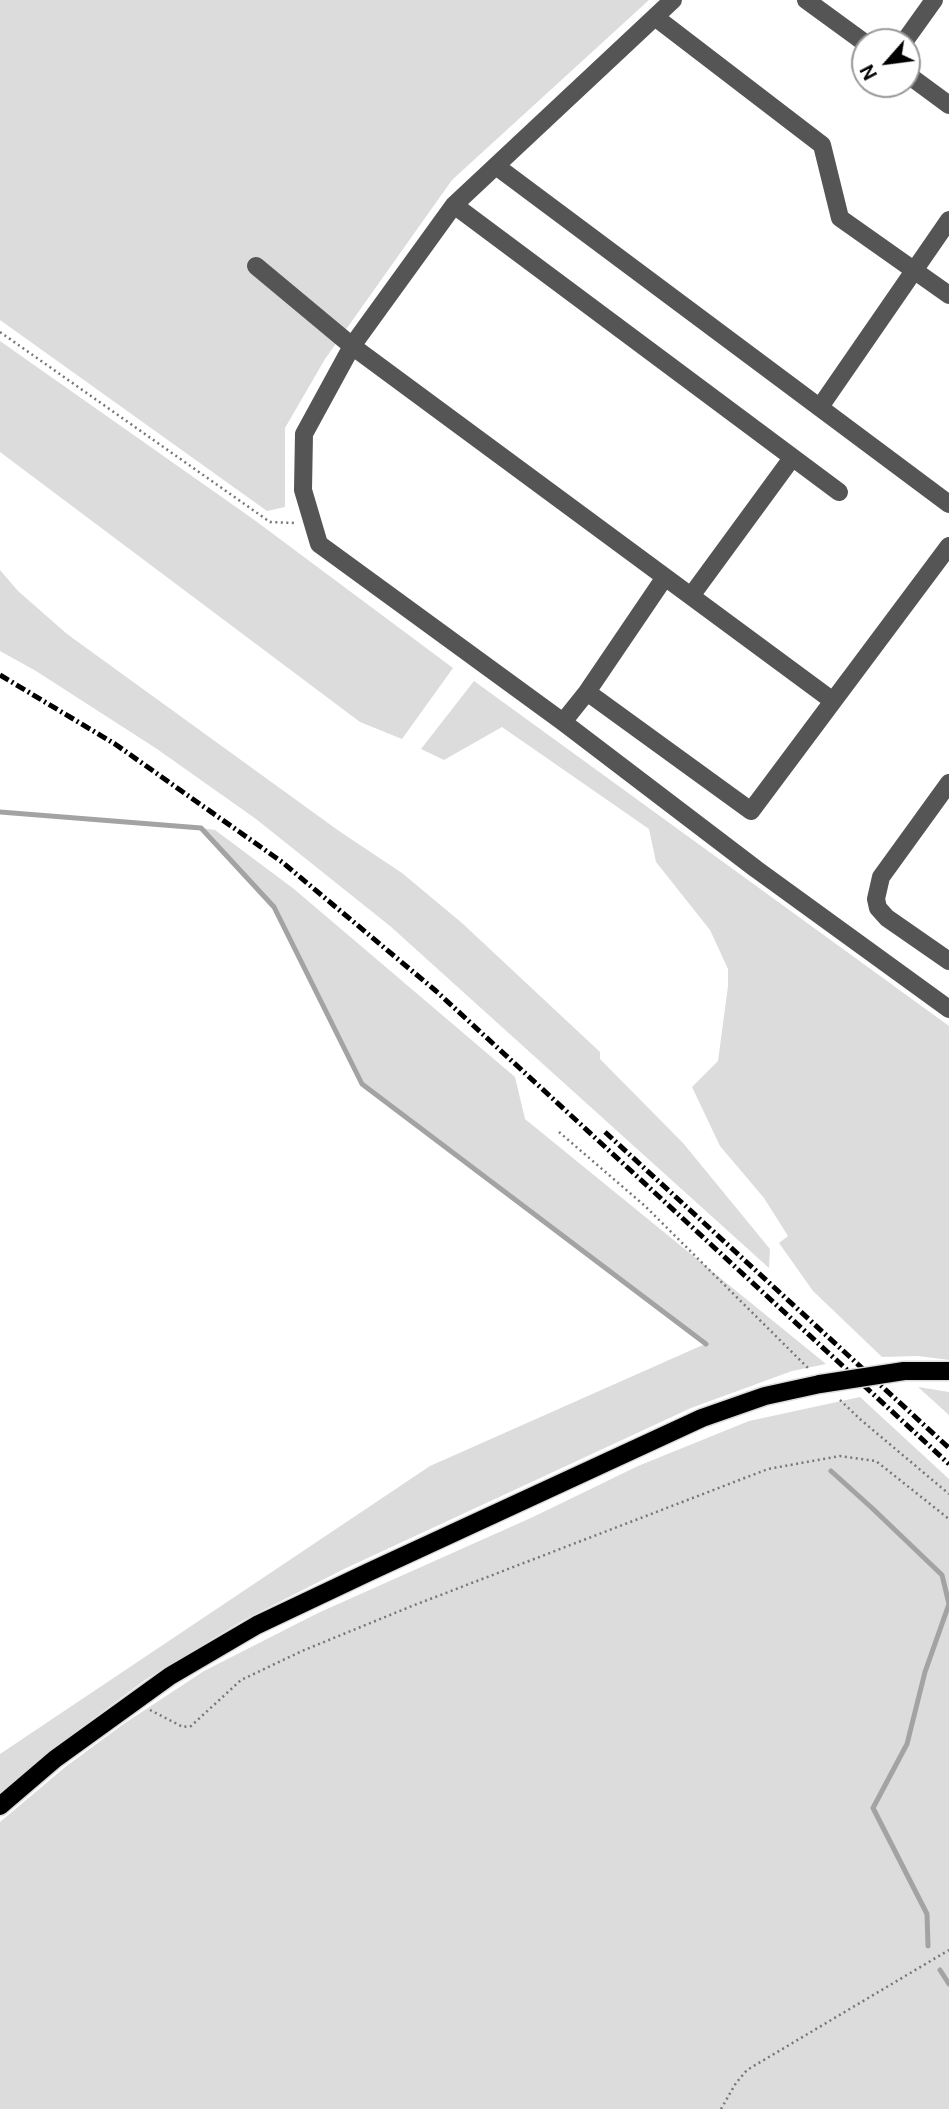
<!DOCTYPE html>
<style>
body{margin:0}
#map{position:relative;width:949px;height:2109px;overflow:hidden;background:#fff;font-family:"DM Sans",sans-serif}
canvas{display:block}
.north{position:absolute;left:851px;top:28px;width:70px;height:70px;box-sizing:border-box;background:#fff;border:2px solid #999;border-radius:50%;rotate:242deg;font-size:19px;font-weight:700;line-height:28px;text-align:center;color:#000}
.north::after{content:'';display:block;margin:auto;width:24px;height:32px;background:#000;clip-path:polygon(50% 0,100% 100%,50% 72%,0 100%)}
</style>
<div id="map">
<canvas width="949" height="2109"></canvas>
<div class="north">N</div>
</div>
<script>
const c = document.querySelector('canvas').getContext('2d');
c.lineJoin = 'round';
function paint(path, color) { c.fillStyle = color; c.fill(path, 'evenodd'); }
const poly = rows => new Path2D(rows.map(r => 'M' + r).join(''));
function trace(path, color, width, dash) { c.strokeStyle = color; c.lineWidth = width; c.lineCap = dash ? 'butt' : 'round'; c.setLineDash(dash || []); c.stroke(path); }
paint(poly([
 [0,0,649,0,452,180,325,359,285,428,285,507,267,511,0,320],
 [0,341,253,519,453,668,402,739,360,722,0,452],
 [0,570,18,591,67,634,339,831,402,873,462,923,600,1052,600,1059,683,1143,770,1249,769,1268,390,926,256,819,157,749,36,671,0,651],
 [474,681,949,1026,949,1360,918,1356,882,1357,813,1291,779,1243,788,1236,764,1198,720,1146,692,1087,718,1061,728,986,728,969,710,930,656,862,649,829,502,727,444,760,421,749],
 [201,828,215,830,294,889,515,1077,525,1119,826,1364,792,1371,691,1408,344,1569,242,1621,145,1680,47,1753,0,1793,0,1754,430,1466,705,1344,362,1084,274,907],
 [918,1387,949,1392,949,1415],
 [860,1397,949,1479,949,2109,0,2109,0,1822,64,1768,122,1725,204,1671,318,1613,533,1517,638,1466,749,1421]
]), '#dcdcdc');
trace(poly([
 [0,812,201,828,274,907,362,1084,706,1344],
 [831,1471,872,1508,942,1575,949,1604,925,1672,907,1744,873,1808,927,1914,928,1946],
 [940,1970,949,1984]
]), '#a3a3a3', 5);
const major = poly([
 [904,1371,949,1371],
 [0,1806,55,1759,170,1676,257,1625,371,1571,702,1418,765,1396,820,1384]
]);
trace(major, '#dbdbdb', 21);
trace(poly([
 [0,332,270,522,296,523],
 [559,1132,645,1206,808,1368],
 [840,1400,861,1420,949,1494],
 [150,1710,183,1727,191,1726,241,1680,302,1651,412,1606,768,1469,840,1456,876,1461,949,1519],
 [721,2109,736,2083,747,2070,949,1950]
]), '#777', 2.5, [2, 3.5]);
trace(poly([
 [673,0,454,205,352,346,304,434,303,490,319,544,563,722,756,869,949,1009],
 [806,0,865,43],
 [655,17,822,145,840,218,949,295],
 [904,42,934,0],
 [907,74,949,105],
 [496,166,949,504],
 [454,205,839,492],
 [256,266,352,346,833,701],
 [820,407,949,220],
 [691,596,792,458],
 [587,692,665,577],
 [563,722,587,692,751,811,949,546],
 [949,783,881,877,876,899,878,908,887,918,949,961]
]), '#555', 18);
trace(major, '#000', 18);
trace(poly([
 [0,675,115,744,282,862,436,991,949,1464],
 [605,1132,949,1448]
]), '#000', 5, [10, 3.5, 2, 3.5]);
const majorBridge = poly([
 [820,1384,904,1371]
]);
trace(majorBridge, '#dbdbdb', 21, []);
trace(majorBridge, '#000', 18);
</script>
